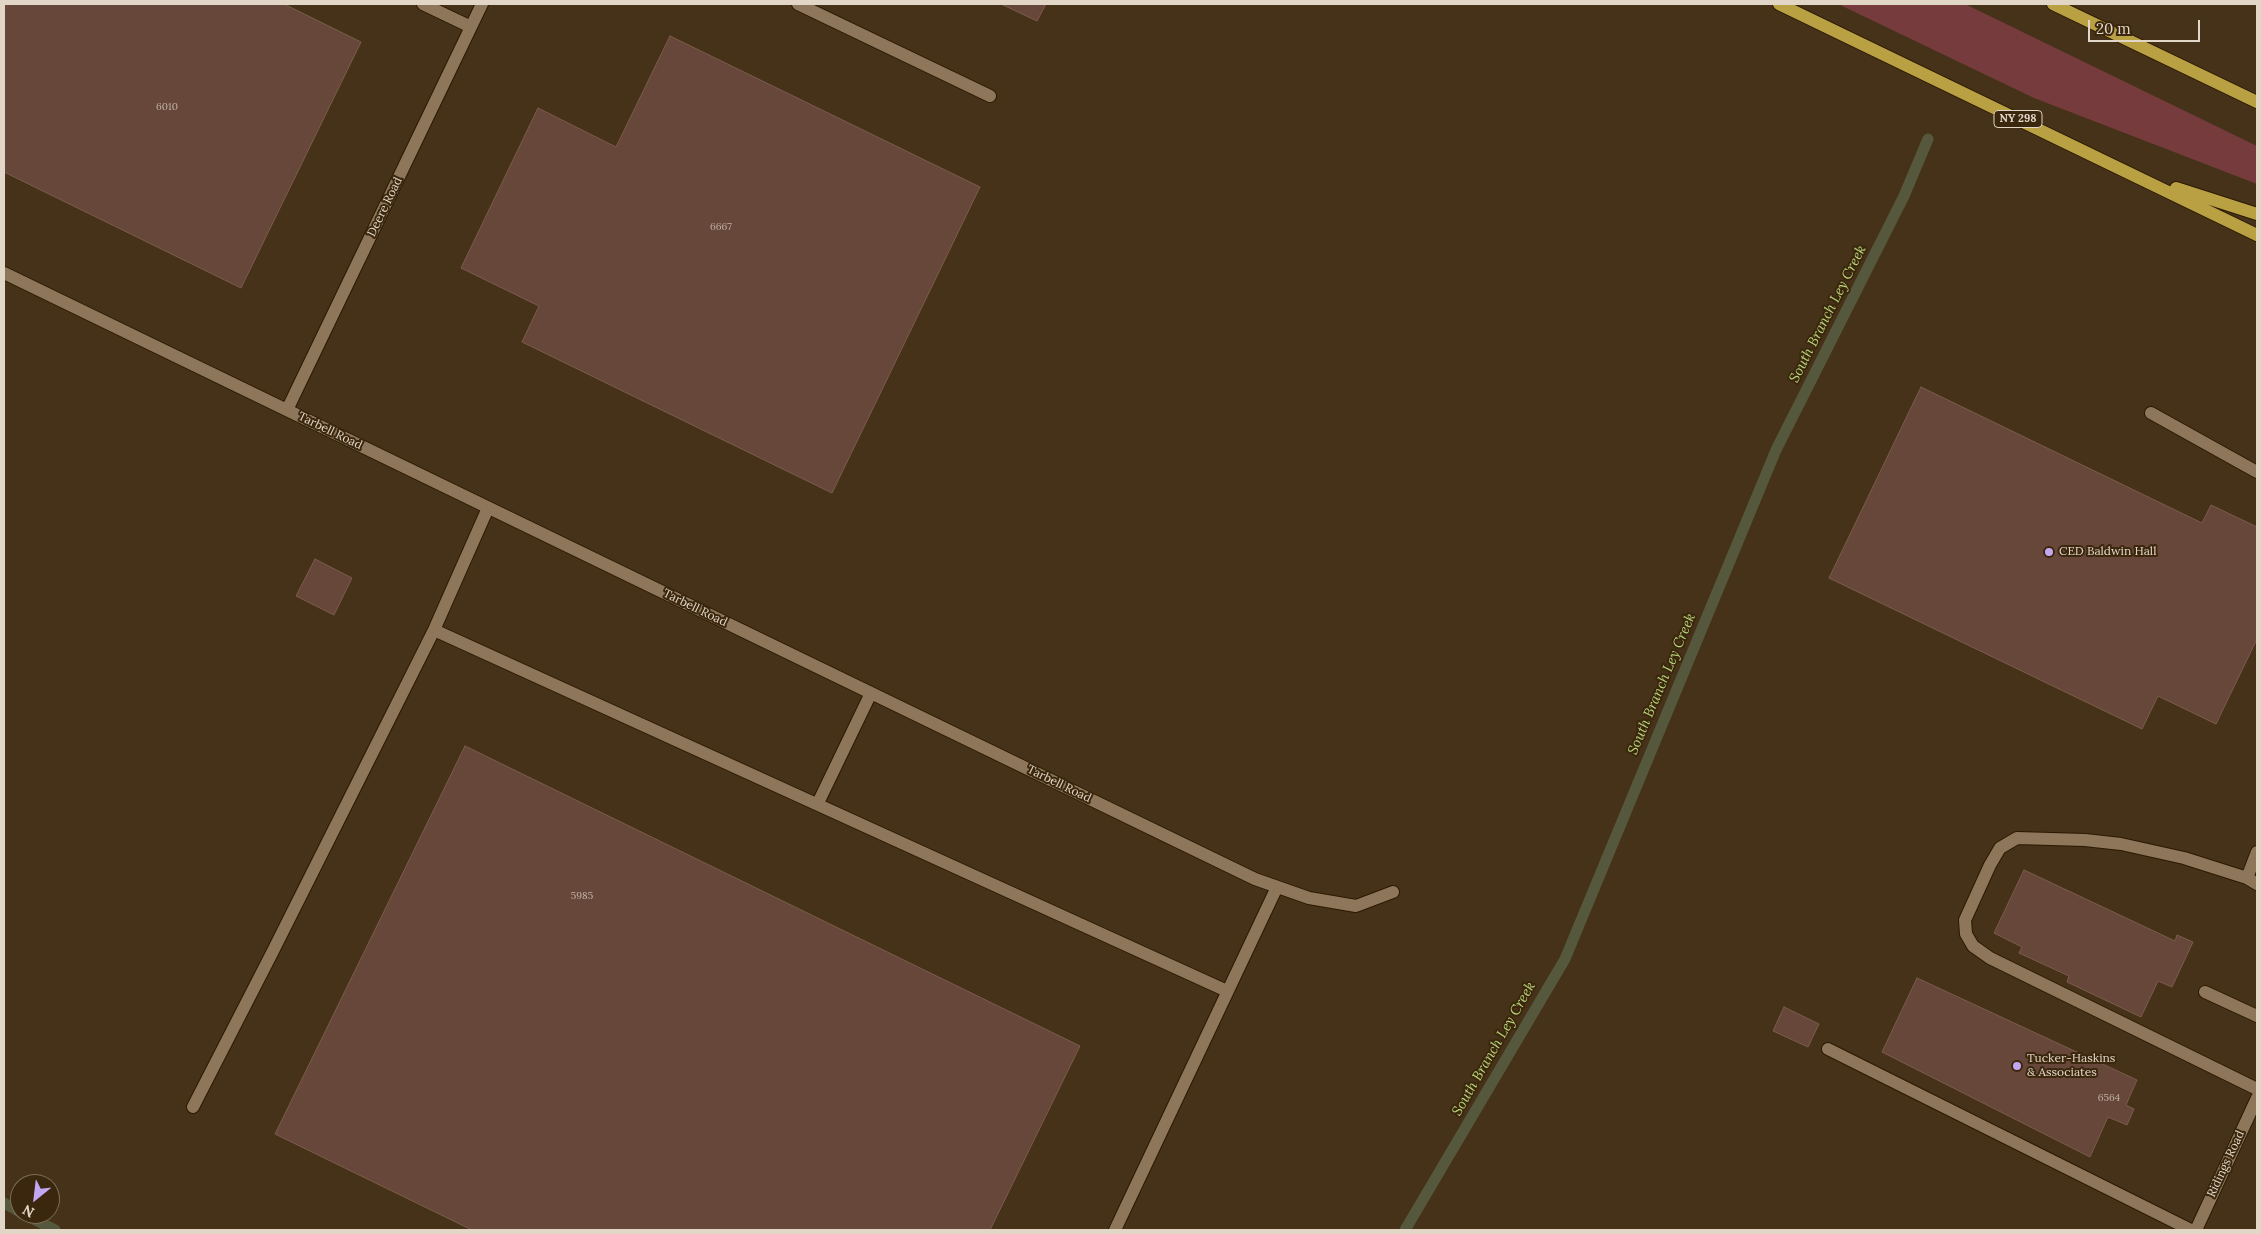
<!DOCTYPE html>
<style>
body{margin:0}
#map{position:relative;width:2261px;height:1234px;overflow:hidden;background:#453218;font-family:Lora,serif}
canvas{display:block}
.frame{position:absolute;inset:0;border:5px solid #e2d6c7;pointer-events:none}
.north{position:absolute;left:10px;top:1174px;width:50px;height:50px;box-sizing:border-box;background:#3b270d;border:1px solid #7e6d57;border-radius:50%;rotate:209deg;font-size:14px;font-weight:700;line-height:20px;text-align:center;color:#e2d6c7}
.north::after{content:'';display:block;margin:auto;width:18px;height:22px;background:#c4a7f1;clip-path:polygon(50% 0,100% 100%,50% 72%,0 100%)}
.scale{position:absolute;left:2088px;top:20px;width:112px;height:22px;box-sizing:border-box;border:2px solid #e2d6c7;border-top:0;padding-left:6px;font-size:15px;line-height:18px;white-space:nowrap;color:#e2d6c7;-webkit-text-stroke:4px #3b270d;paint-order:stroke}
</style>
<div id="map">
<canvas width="2261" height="1234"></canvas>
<div class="frame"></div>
<div class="north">N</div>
<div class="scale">20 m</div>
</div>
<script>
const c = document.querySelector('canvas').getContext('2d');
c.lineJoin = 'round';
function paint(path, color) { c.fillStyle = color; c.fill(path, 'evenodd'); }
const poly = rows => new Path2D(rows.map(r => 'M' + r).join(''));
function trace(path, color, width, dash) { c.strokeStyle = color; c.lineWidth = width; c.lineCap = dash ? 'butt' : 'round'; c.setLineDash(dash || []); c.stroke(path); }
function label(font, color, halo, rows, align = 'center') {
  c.font = font + ' Lora,serif'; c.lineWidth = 4; c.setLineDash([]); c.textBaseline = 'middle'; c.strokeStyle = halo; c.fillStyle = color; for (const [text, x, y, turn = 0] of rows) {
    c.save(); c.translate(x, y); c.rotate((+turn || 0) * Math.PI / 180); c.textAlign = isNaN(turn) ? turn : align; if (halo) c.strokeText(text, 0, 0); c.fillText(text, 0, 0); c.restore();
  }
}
paint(poly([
 [1838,4,1965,4,2257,146,2257,184,2034,98]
]), '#763b3c');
trace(poly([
 [4,1203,20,1212],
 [24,1214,55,1230],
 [1405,1230,1565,959,1776,450,1904,196,1928,139]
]), '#55583d', 11);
const building = poly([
 [4,4,284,4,361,42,241,288,4,172,4,4],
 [1001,4,1046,4,1037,21,1001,4],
 [670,36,980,187,832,493,522,342,539,306,461,268,538,108,616,147,670,36],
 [1921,387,2202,523,2211,505,2257,527,2257,639,2216,724,2158,696,2142,729,1829,578,1921,387],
 [315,559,352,578,334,615,296,596,315,559],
 [465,746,1080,1046,990,1230,472,1230,275,1134,465,746],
 [2024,870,2175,941,2177,935,2193,942,2172,987,2158,981,2141,1017,2067,982,2069,976,2019,953,2022,947,1994,933,2024,870],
 [1917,978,2137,1080,2126,1105,2134,1109,2127,1125,2108,1117,2090,1157,1882,1052,1917,978],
 [1784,1007,1819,1024,1808,1047,1773,1031,1784,1007]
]);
paint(building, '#664739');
trace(building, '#7c5c4d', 1);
const minor = poly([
 [423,4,471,27],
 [798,4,990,96],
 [4,273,1255,879,1309,898,1356,906,1393,892],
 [287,410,482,4],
 [2151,413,2257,472],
 [488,508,434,630,1227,991],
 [818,803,871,693],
 [2257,852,2247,878,2257,884],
 [2247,878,2184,858,2121,844,2085,840,2017,838,2000,848,1990,865,1965,920,1966,934,1973,946,1990,958,2257,1089],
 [2205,992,2257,1016],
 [1828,1049,2191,1230],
 [193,1107,273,951,434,630],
 [1115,1230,1277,887],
 [2196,1230,2257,1098]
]);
const major = poly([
 [1779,4,2257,235],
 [2053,4,2257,102],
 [2176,188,2257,214]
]);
trace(minor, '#2b1900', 14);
trace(major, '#2b1900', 14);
trace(minor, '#8d765a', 12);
trace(major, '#b9a143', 12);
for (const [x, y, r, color] of [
 [2049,552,5,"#c4a7f1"],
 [2017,1066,5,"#c4a7f1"]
]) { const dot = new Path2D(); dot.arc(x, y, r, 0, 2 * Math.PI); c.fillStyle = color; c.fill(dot); trace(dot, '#3b270d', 2); }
label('10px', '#c3b2a4', null, [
 ["6010",167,107],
 ["6667",721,227],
 ["5985",582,896],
 ["6564",2109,1098]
]);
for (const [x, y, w] of [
 [2018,119,48]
]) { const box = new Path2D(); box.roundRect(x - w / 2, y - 8.5, w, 17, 4); c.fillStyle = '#3b270d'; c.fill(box); trace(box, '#e2d6c7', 1); }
label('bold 11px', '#e2d6c7', null, [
 ["NY 298",2018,119]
]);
label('12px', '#e2d6c7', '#3b270d', [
 ["Deere Road",385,207,-64],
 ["Tarbell Road",330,431,26],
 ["Tarbell Road",695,608,26],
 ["Tarbell Road",1059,784,26],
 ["Ridings Road",2226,1164,-65]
]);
label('12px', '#e2d6c7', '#3b270d', [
 ["CED Baldwin Hall",2059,552],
 ["Tucker-Haskins",2027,1059],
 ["& Associates",2027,1073]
], 'left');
label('italic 14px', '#b7d57a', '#3b270d', [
 ["South Branch Ley Creek",1828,314,-63],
 ["South Branch Ley Creek",1662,684,-67],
 ["South Branch Ley Creek",1494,1049,-60]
]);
</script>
